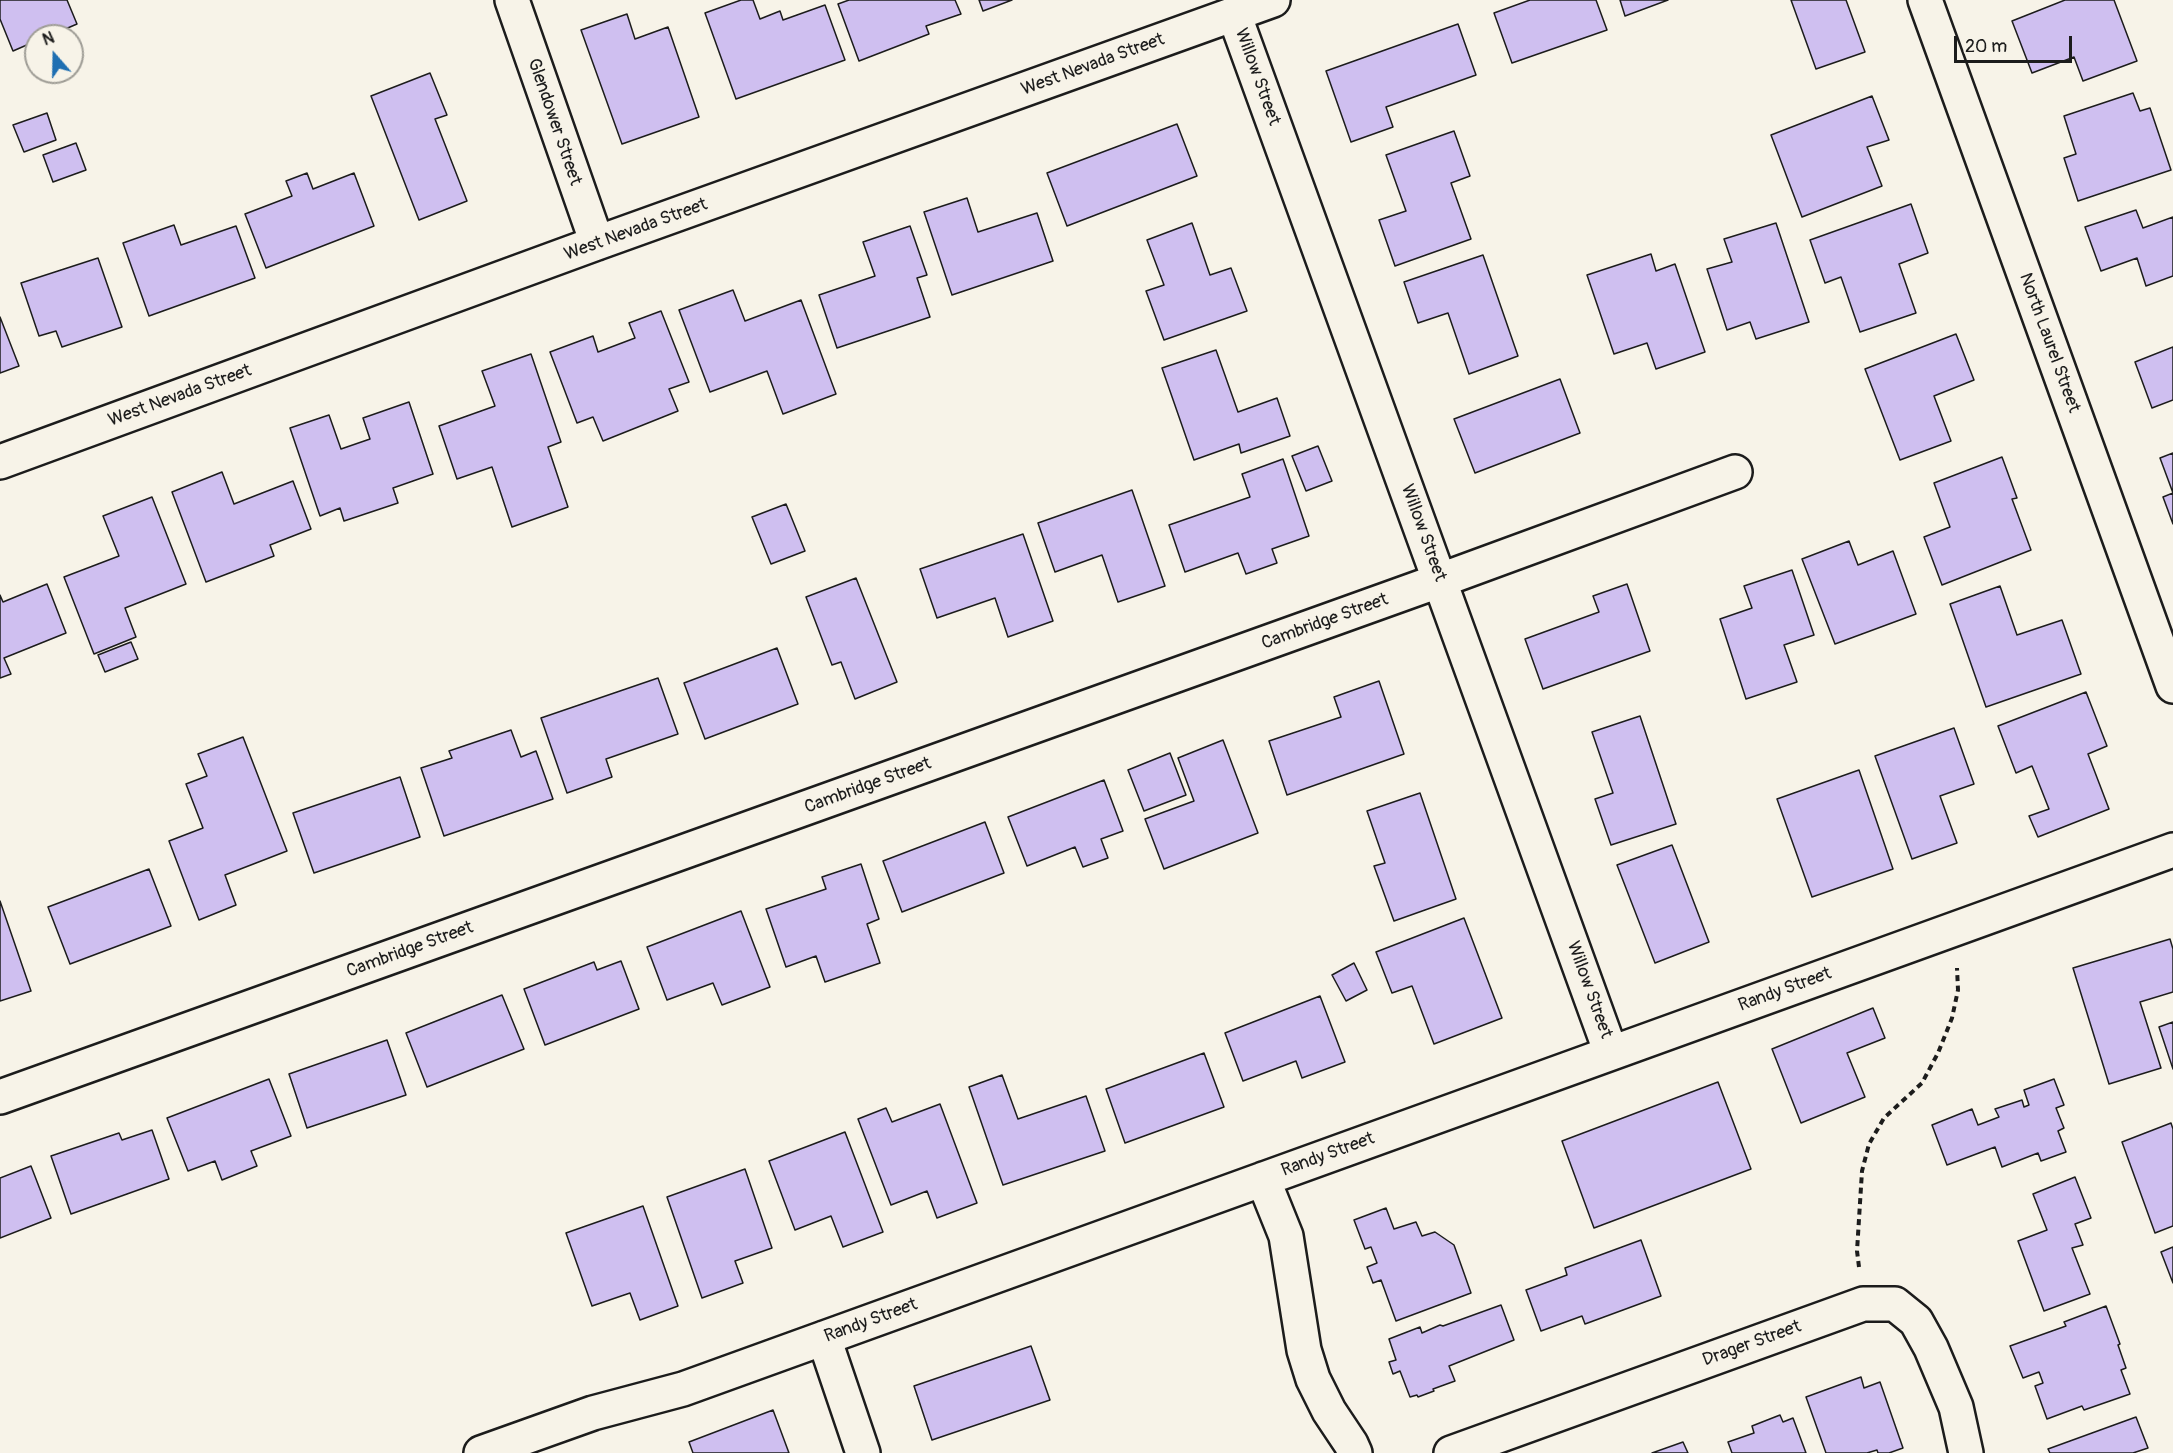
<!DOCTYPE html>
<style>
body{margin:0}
#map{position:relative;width:2173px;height:1453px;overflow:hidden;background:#f7f3e8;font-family:Pangolin,sans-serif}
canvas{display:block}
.north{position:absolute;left:24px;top:24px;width:60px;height:60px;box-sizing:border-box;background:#f7f3e8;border:2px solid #9f9d96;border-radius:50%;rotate:340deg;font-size:16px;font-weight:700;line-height:24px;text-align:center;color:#1c1c1c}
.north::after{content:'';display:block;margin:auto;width:21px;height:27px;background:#1f6fb2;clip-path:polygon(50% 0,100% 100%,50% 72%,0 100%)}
.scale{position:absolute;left:1954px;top:36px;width:118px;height:27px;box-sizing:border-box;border:3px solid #1c1c1c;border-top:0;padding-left:8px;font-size:18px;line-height:21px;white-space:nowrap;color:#1c1c1c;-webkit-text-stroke:4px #f7f3e8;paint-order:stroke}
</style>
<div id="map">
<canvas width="2173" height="1453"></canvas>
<div class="north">N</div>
<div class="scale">20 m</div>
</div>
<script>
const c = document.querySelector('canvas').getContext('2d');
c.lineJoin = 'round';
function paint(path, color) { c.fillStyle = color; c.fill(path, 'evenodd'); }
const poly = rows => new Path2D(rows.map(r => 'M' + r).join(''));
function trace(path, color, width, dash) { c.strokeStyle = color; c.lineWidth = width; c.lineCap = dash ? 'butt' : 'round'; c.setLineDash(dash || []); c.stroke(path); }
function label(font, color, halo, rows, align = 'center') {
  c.font = font + ' Pangolin,sans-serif'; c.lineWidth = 5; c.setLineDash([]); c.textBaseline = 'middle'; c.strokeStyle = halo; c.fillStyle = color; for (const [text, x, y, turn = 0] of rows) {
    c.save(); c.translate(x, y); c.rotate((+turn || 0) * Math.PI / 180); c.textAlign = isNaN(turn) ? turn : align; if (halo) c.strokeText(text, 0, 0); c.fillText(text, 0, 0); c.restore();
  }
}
const building = poly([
 [0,0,67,0,77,24,49,36,36,36,36,41,13,51,0,19,0,0],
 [741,0,753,0,760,19,780,11,783,20,825,5,845,60,736,99,705,13,741,0],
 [849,0,955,0,961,14,926,26,929,34,859,61,838,4,849,0],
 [979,0,1012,0,983,11,979,0],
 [1530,0,1596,0,1607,30,1512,63,1494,13,1530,0],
 [1620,0,1668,0,1625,16,1620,0],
 [1791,0,1846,0,1865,52,1816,69,1791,0],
 [2065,0,2114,0,2137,61,2083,81,2074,57,2032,73,2012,21,2065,0],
 [627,14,635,39,668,27,699,117,622,144,581,30,627,14],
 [1458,24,1476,75,1386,107,1393,127,1351,142,1326,71,1458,24],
 [430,73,447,115,435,119,467,201,419,220,371,96,430,73],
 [2133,93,2140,111,2150,108,2171,170,2078,201,2064,158,2076,154,2064,116,2133,93],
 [1872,96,1889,140,1867,147,1882,186,1802,217,1771,135,1872,96],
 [47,113,56,140,24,152,13,125,47,113],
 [1177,124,1197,176,1067,226,1047,173,1177,124],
 [1454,131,1470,176,1451,183,1471,239,1395,266,1379,220,1406,211,1386,155,1454,131],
 [76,143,86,170,53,182,43,155,76,143],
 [307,173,313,189,354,173,374,226,266,268,245,214,292,196,286,181,307,173],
 [967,198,978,232,1037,213,1053,261,952,295,924,212,967,198],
 [1911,204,1928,253,1899,264,1916,313,1860,332,1841,277,1825,283,1810,240,1911,204],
 [2136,210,2143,228,2173,217,2173,276,2146,286,2137,258,2101,271,2085,227,2136,210],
 [1192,223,1210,275,1231,268,1247,311,1164,340,1146,291,1164,285,1147,240,1192,223],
 [1776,223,1809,322,1756,339,1750,322,1727,330,1707,269,1732,262,1724,239,1776,223],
 [174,225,181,245,236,226,255,278,149,316,123,243,174,225],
 [910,226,927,275,917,278,930,317,837,348,819,295,875,276,863,242,910,226],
 [1651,254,1656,271,1675,264,1705,352,1656,369,1647,343,1614,354,1587,275,1651,254],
 [1483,255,1518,356,1469,374,1448,313,1418,323,1404,282,1483,255],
 [98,258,122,327,62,347,56,331,39,336,21,283,98,258],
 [733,290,745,321,801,300,836,394,783,414,767,371,710,392,679,310,733,290],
 [661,311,689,382,669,389,678,411,603,441,593,417,577,423,550,352,593,336,598,352,635,338,629,323,661,311],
 [0,317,19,366,0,373,0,317],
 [1956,334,1974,380,1934,396,1951,441,1900,460,1865,369,1956,334],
 [2173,347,2173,400,2152,408,2135,362,2173,347],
 [1216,350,1238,412,1277,398,1290,436,1241,453,1239,444,1194,460,1162,368,1216,350],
 [531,354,561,442,548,447,568,507,512,527,492,467,457,479,439,426,495,406,482,371,531,354],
 [1560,379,1580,433,1475,473,1454,419,1560,379],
 [409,402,433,474,393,488,398,503,344,521,340,508,320,516,290,428,329,415,341,449,370,439,363,418,409,402],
 [1318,446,1332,481,1306,491,1292,456,1318,446],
 [2173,453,2173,524,2163,497,2173,493,2160,458,2173,453],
 [2002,457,2017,498,2012,499,2031,550,1942,585,1924,537,1950,527,1934,483,2002,457],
 [1283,459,1309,536,1272,549,1277,563,1246,574,1238,553,1185,572,1169,525,1250,497,1242,474,1283,459],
 [222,472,234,504,293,481,311,529,270,545,274,556,206,582,172,492,222,472],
 [1132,490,1165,586,1118,602,1102,555,1055,572,1038,523,1132,490],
 [152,497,186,584,125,608,136,637,94,654,64,577,119,556,103,516,152,497],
 [786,504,805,551,771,564,752,517,786,504],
 [1023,534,1053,621,1008,637,995,598,937,618,920,569,1023,534],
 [1849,541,1858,565,1893,551,1916,614,1835,644,1802,559,1849,541],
 [1792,570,1814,635,1784,645,1797,682,1746,699,1720,619,1752,608,1744,586,1792,570],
 [856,578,897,682,855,699,841,662,832,665,806,597,856,578],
 [47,584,66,633,4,658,11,674,0,678,0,595,3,602,47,584],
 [1627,584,1650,651,1543,689,1525,639,1599,612,1593,596,1627,584],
 [2000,586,2017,635,2062,620,2081,674,1986,707,1950,604,2000,586],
 [131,642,138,659,105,672,98,655,131,642],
 [777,648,798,704,705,739,684,683,777,648],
 [658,678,678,734,606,759,612,777,567,793,541,718,658,678],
 [1379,681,1404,754,1287,795,1269,741,1341,717,1334,697,1379,681],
 [2086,692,2107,746,2088,754,2109,809,2038,837,2029,816,2049,809,2032,766,2016,773,1998,726,2086,692],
 [1640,716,1676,824,1611,845,1595,799,1613,793,1592,732,1640,716],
 [1954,728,1974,784,1940,796,1957,843,1912,859,1875,756,1954,728],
 [511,730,521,757,536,751,553,799,444,836,421,768,452,758,449,751,511,730],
 [243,737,287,851,225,875,236,905,199,920,169,841,203,828,186,784,207,776,198,754,243,737],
 [1223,740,1258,833,1164,869,1145,819,1194,801,1178,758,1223,740],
 [1170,753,1186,795,1144,811,1128,770,1170,753],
 [1859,770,1893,869,1812,897,1777,799,1859,770],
 [400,777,420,837,314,873,293,813,400,777],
 [1104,780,1123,831,1101,839,1108,858,1083,867,1075,847,1027,866,1008,817,1104,780],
 [1420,793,1456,899,1394,921,1374,866,1385,863,1367,811,1420,793],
 [985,822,1004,873,902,912,883,861,985,822],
 [1672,845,1709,942,1655,963,1617,865,1672,845],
 [861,864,879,919,867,924,880,963,825,982,816,956,786,967,766,909,826,889,822,877,861,864],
 [149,869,171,926,70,964,48,907,149,869],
 [0,901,31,991,0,1001,0,901],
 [741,911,770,987,722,1005,713,983,667,1000,647,947,741,911],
 [1464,918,1502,1018,1434,1044,1412,986,1392,993,1376,952,1464,918],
 [2170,939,2173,949,2173,992,2140,1002,2161,1068,2109,1084,2073,968,2170,939],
 [621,961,639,1009,545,1045,524,989,594,962,597,970,621,961],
 [1354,963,1367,990,1346,1001,1332,975,1354,963],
 [502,995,524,1049,427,1087,406,1033,502,995],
 [1320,996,1345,1062,1302,1078,1296,1061,1243,1081,1225,1033,1320,996],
 [1873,1008,1885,1038,1847,1053,1865,1097,1801,1123,1772,1049,1873,1008],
 [2173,1022,2173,1069,2159,1027,2173,1022],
 [387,1040,406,1095,307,1128,289,1074,387,1040],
 [1204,1053,1224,1107,1125,1143,1106,1089,1204,1053],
 [1002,1075,1018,1119,1086,1096,1105,1151,1003,1185,969,1087,1002,1075],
 [269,1079,291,1136,251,1151,257,1166,222,1180,215,1161,188,1171,167,1118,269,1079],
 [2054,1079,2064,1105,2056,1108,2064,1128,2058,1131,2066,1152,2041,1161,2038,1153,2002,1167,1995,1147,1947,1165,1932,1125,1972,1109,1978,1125,1999,1117,1995,1109,2022,1100,2024,1107,2029,1105,2024,1090,2054,1079],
 [1718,1082,1751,1169,1594,1228,1562,1141,1718,1082],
 [940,1104,977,1203,937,1218,927,1191,891,1205,858,1119,886,1108,892,1122,940,1104],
 [2171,1123,2173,1129,2173,1226,2155,1233,2122,1142,2171,1123],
 [152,1130,169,1179,71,1214,51,1156,119,1133,122,1140,152,1130],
 [845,1132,883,1232,843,1247,831,1216,795,1230,769,1161,845,1132],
 [31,1166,51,1218,0,1238,0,1178,31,1166],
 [745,1169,772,1248,735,1261,743,1283,702,1298,667,1197,745,1169],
 [2075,1177,2091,1218,2075,1224,2083,1245,2072,1248,2090,1294,2044,1311,2018,1241,2047,1230,2033,1194,2075,1177],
 [643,1206,678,1306,640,1320,630,1293,592,1306,566,1233,643,1206],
 [1386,1208,1394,1229,1416,1222,1422,1236,1435,1232,1454,1245,1471,1293,1396,1321,1381,1280,1373,1283,1367,1267,1377,1263,1371,1247,1365,1249,1354,1220,1386,1208],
 [1641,1240,1661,1296,1585,1324,1582,1316,1541,1331,1526,1290,1567,1275,1565,1268,1641,1240],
 [2173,1247,2173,1283,2161,1252,2173,1247],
 [1501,1305,1514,1340,1449,1366,1455,1381,1433,1389,1434,1391,1418,1397,1417,1395,1410,1397,1400,1371,1393,1374,1389,1362,1396,1360,1389,1339,1420,1327,1422,1333,1440,1325,1443,1326,1501,1305],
 [2106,1306,2120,1344,2118,1345,2126,1368,2121,1370,2130,1394,2084,1410,2082,1406,2047,1419,2035,1386,2043,1383,2039,1372,2023,1378,2010,1346,2066,1326,2064,1322,2106,1306],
 [1031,1346,1050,1400,932,1440,914,1386,1031,1346],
 [1861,1377,1864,1388,1880,1382,1903,1448,1889,1453,1878,1453,1877,1450,1867,1453,1826,1453,1806,1397,1861,1377],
 [773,1410,789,1453,693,1453,689,1442,773,1410],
 [1780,1415,1783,1422,1793,1418,1806,1453,1732,1453,1728,1442,1754,1433,1752,1426,1780,1415],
 [2136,1417,2148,1448,2133,1453,2050,1453,2048,1449,2136,1417],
 [1683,1442,1688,1453,1652,1453,1683,1442]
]);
paint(building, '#cfbff0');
trace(building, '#1c1c1c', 1.5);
const minor = poly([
 [512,0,597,243],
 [1925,0,2173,686],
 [1234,14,1611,1053],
 [0,462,597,243,1273,0],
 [0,1097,1441,580,1735,472],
 [1263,1179,1286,1236,1304,1350,1313,1379,1329,1411,1351,1444,1355,1453],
 [824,1338,863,1453],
 [481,1453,593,1413,683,1389,2173,850],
 [1451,1453,1863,1304,1895,1304,1916,1321,1931,1348,1956,1407,1966,1453]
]);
trace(minor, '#1c1c1c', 38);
trace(poly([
 [1859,1267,1857,1251,1862,1171,1869,1144,1884,1118,1922,1083,1938,1053,1952,1018,1958,990,1957,968]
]), '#1c1c1c', 4, [6, 4.5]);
trace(minor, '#f7f3e8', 33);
label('18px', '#1c1c1c', '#f7f3e8', [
 ["West Nevada Street",1093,65,-20],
 ["Willow Street",1257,77,70],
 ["Glendower Street",554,122,71],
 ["West Nevada Street",636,230,-20],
 ["North Laurel Street",2049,343,70],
 ["West Nevada Street",180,396,-20],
 ["Willow Street",1423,533,70],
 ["Cambridge Street",1325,622,-20],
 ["Cambridge Street",868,786,-20],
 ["Cambridge Street",410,950,-20],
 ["Willow Street",1589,990,70],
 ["Randy Street",1785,990,-20],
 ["Randy Street",1328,1155,-20],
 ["Randy Street",871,1321,-20],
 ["Drager Street",1752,1344,-20]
]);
</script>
